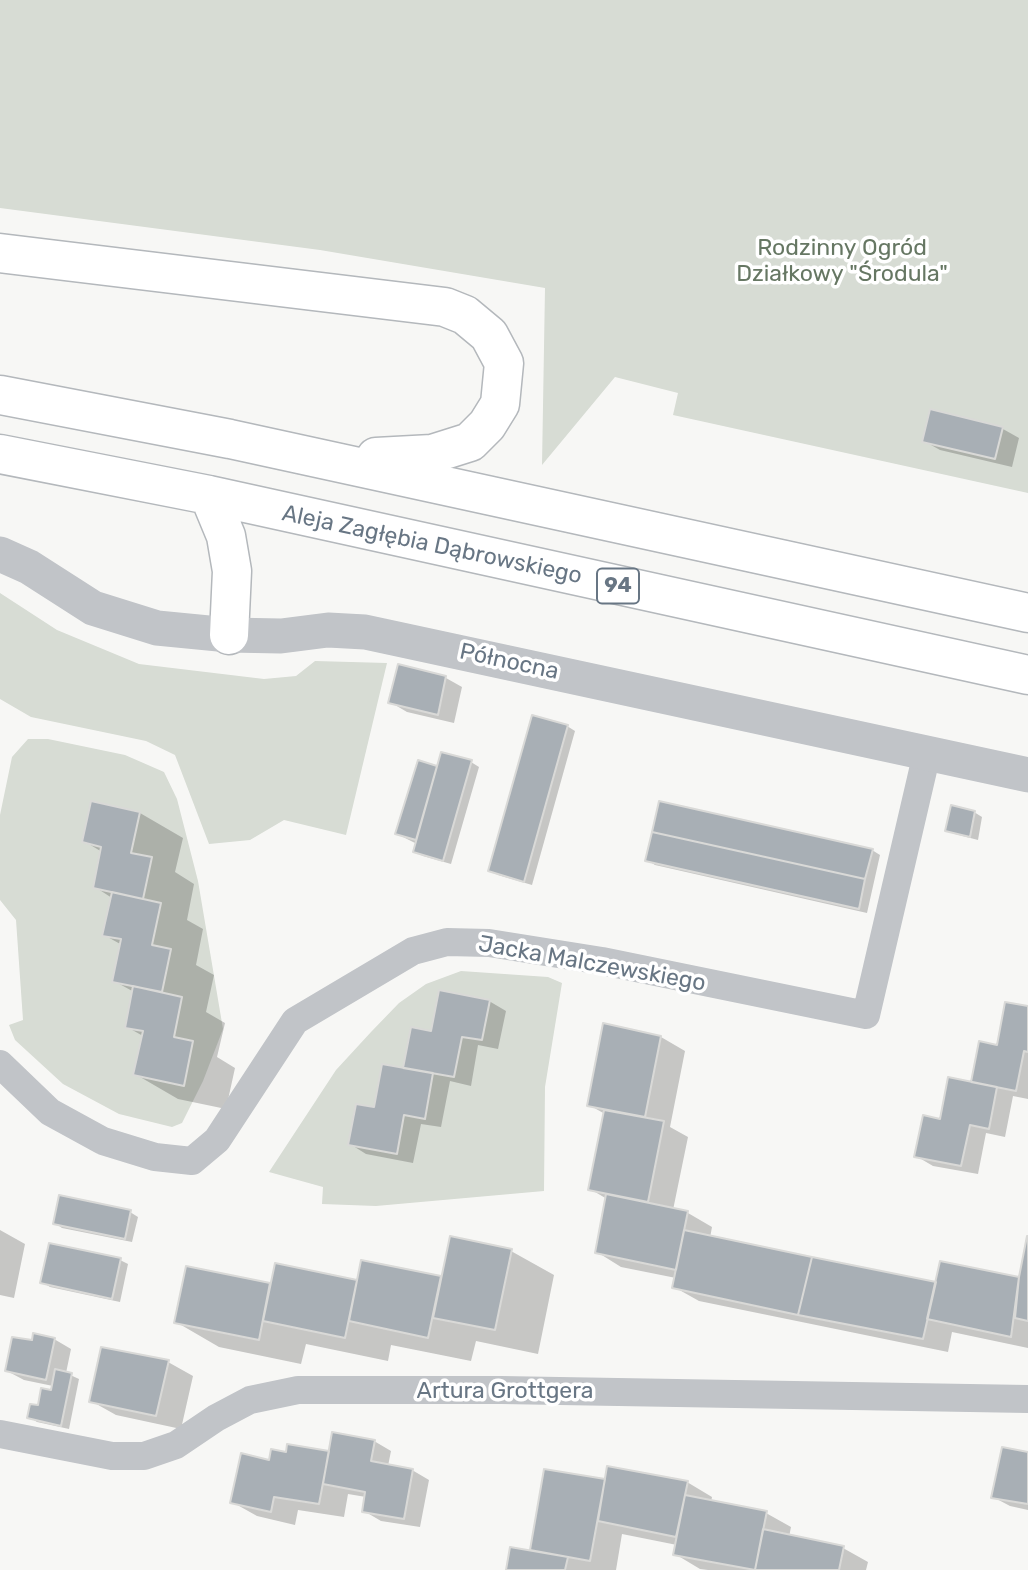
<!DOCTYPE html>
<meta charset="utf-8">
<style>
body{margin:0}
canvas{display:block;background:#f7f7f5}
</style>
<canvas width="1028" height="1570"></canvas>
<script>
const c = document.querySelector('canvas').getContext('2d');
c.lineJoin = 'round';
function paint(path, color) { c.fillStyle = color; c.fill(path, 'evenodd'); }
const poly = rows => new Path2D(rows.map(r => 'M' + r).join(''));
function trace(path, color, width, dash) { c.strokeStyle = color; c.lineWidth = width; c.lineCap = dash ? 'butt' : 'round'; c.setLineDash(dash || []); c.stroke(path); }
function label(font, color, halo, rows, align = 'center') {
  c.font = font + ' Rubik,sans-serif'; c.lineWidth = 7; c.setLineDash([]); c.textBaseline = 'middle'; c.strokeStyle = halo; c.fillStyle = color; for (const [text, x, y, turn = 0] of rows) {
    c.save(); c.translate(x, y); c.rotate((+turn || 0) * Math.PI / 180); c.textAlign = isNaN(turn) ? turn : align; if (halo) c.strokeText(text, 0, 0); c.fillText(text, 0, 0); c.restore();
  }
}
paint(poly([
 [0,0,1028,0,1028,493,673,415,678,393,615,377,542,465,545,288,320,250,0,208],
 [0,593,57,630,139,664,264,679,296,676,315,661,387,663,346,835,284,820,250,840,209,844,175,755,146,741,31,717,0,699],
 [28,739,48,739,125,755,164,772,177,799,198,881,223,1029,203,1081,182,1123,172,1127,119,1114,63,1084,15,1040,9,1025,23,1020,16,920,0,900,0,815,12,757],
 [461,971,548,977,562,983,545,1087,544,1191,376,1206,322,1204,323,1187,269,1172,336,1070,371,1032,399,1003,426,984]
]), '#d7dcd4');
paint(poly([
 [932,411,1003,429,1019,438,1012,467,940,450,924,441],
 [446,678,462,687,454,723,407,712,390,702],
 [567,726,575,731,532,885,498,875,490,871],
 [471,762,479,767,451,864,423,856,415,852,417,844,397,834,436,767],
 [974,812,982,817,978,840,955,834,947,830],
 [140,813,183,838,175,872,194,884,187,920,203,929,196,965,214,975,206,1012,225,1023,217,1057,235,1068,226,1109,178,1099,135,1074,143,1036,127,1027,134,992,114,981,122,945,104,935,112,898,95,887,102,852,84,841],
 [872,850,880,855,867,913,655,865,647,860],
 [489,1001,506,1011,498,1049,478,1045,471,1086,450,1081,441,1127,421,1124,413,1163,366,1154,350,1144,433,1033],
 [1028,1008,1028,1099,1013,1096,1005,1137,986,1133,978,1174,933,1166,916,1156],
 [604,1026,661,1037,685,1051,670,1127,688,1137,673,1210,688,1213,712,1227,710,1238,937,1284,942,1263,1020,1279,1028,1240,1028,1348,952,1332,948,1352,699,1301,674,1287,676,1278,621,1267,597,1252,607,1199,590,1189,605,1114,589,1105],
 [130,1212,138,1217,132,1242,62,1228,55,1223],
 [0,1230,25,1244,14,1298,0,1295],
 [511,1251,554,1275,538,1354,476,1341,471,1361,391,1345,388,1361,306,1344,301,1364,219,1347,176,1322,187,1268,272,1285,276,1265,359,1282,363,1262,443,1278],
 [120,1260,128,1264,120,1302,50,1287,42,1282],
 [54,1339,71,1349,66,1373,79,1379,69,1429,37,1422,29,1417,52,1392,53,1386,24,1380,7,1371,33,1342],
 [168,1362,193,1376,181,1429,116,1415,91,1401],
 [374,1441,391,1451,388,1466,412,1470,429,1480,420,1527,381,1521,364,1511,366,1497,348,1494,344,1517,298,1510,295,1525,257,1516,232,1502,270,1462,287,1454,328,1453],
 [1028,1454,1028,1510,1010,1506,993,1497],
 [546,1471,606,1481,687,1482,712,1497,711,1502,766,1513,791,1527,789,1537,843,1548,868,1562,866,1570,708,1570,700,1569,675,1554,677,1545,622,1534,616,1570,508,1570,531,1552]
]), '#0003');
const building = poly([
 [930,409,1003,427,995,459,922,442,930,409],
 [398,664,446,676,438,715,388,703,398,664],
 [532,715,568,725,524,882,488,871,532,715],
 [441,752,472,760,443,861,413,852,441,752],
 [418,760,437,766,416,840,395,834,418,760],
 [91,801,140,812,131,853,152,857,143,899,93,888,101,847,82,842,91,801],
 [659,801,873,849,865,879,652,832,659,801],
 [951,805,975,811,970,837,945,831,951,805],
 [652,832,865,879,859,909,645,861,652,832],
 [112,892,161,903,152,945,171,949,162,992,112,982,121,939,102,936,112,892],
 [133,986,182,997,174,1037,193,1041,184,1086,133,1075,143,1031,125,1028,133,986],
 [439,990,490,1000,482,1040,462,1037,454,1077,403,1068,411,1027,431,1031,439,990],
 [1005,1002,1028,1006,1028,1052,1024,1051,1016,1091,971,1082,979,1041,997,1045,1005,1002],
 [603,1023,661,1036,645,1117,587,1106,603,1023],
 [382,1064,433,1073,425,1119,404,1115,397,1154,348,1145,356,1104,374,1107,382,1064],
 [948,1077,997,1087,989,1129,970,1125,961,1166,914,1157,923,1115,940,1119,948,1077],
 [604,1110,664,1121,648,1202,588,1190,604,1110],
 [606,1194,688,1211,676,1270,595,1253,606,1194],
 [59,1195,131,1210,125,1239,53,1224,59,1195],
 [684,1230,812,1257,798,1315,672,1288,684,1230],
 [450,1236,512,1249,495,1330,433,1318,450,1236],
 [1027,1236,1028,1236,1028,1321,1015,1318,1019,1277,1027,1236],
 [49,1243,121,1258,112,1299,40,1283,49,1243],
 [812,1257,936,1282,923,1339,798,1315,812,1257],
 [361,1260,441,1276,428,1338,349,1321,361,1260],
 [940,1261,1019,1277,1011,1337,927,1319,940,1261],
 [275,1263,357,1280,345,1338,263,1321,275,1263],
 [186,1266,270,1283,259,1340,174,1323,186,1266],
 [33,1333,55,1338,46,1380,5,1371,12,1337,32,1340,33,1333],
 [101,1347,169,1360,156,1416,89,1402,101,1347],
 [55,1369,72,1373,61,1426,27,1418,30,1404,38,1405,41,1388,51,1390,55,1369],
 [332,1432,375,1440,371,1461,413,1469,404,1519,362,1512,365,1492,323,1484,332,1432],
 [287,1444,329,1451,319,1504,274,1497,271,1512,230,1503,241,1453,269,1460,271,1449,286,1452,287,1444],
 [1002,1447,1028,1452,1028,1504,991,1498,1002,1447],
 [607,1466,688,1481,676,1537,598,1521,607,1466],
 [544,1469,605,1479,590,1561,530,1550,544,1469],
 [685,1495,767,1511,755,1570,673,1555,685,1495],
 [763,1529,844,1546,839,1570,755,1570,763,1529],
 [510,1547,568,1557,565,1570,506,1570,510,1547]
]);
paint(building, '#a8afb5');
trace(building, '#d9d9d7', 2);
const primary = poly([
 [0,253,445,307,465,315,489,335,504,363,500,404,487,425,470,442,432,454,376,457],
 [0,395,230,439,1028,613],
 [0,454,209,495,1028,675],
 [209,495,226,536,232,571,229,635]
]);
trace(primary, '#b4b8bc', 41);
trace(poly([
 [0,1064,50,1112,103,1141,155,1157,192,1161,217,1140,295,1021,413,951,447,942,489,943,602,961,866,1015,927,753],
 [0,1434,112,1456,144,1456,176,1445,216,1418,250,1400,298,1390,501,1390,1028,1399]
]), '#c1c4c8', 28);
trace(poly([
 [0,554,29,567,93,608,157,628,229,635,281,636,328,630,365,632,1028,775]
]), '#c1c4c8', 35);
trace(primary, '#fff', 38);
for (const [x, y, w] of [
 [618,586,42]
]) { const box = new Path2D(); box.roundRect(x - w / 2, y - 17.5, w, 35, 5); c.fillStyle = '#fff'; c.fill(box); trace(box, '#687684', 2); }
label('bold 21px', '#687684', null, [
 ["94",618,586]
]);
label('23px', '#667763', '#fff', [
 ["Rodzinny Ogród",842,248],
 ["Działkowy \"Środula\"",842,274]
]);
label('23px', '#687684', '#fff', [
 ["Aleja Zagłębia Dąbrowskiego",432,545,12],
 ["Północna",509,662,12],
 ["Jacka Malczewskiego",592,964,10],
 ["Artura Grottgera",505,1391]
]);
</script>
